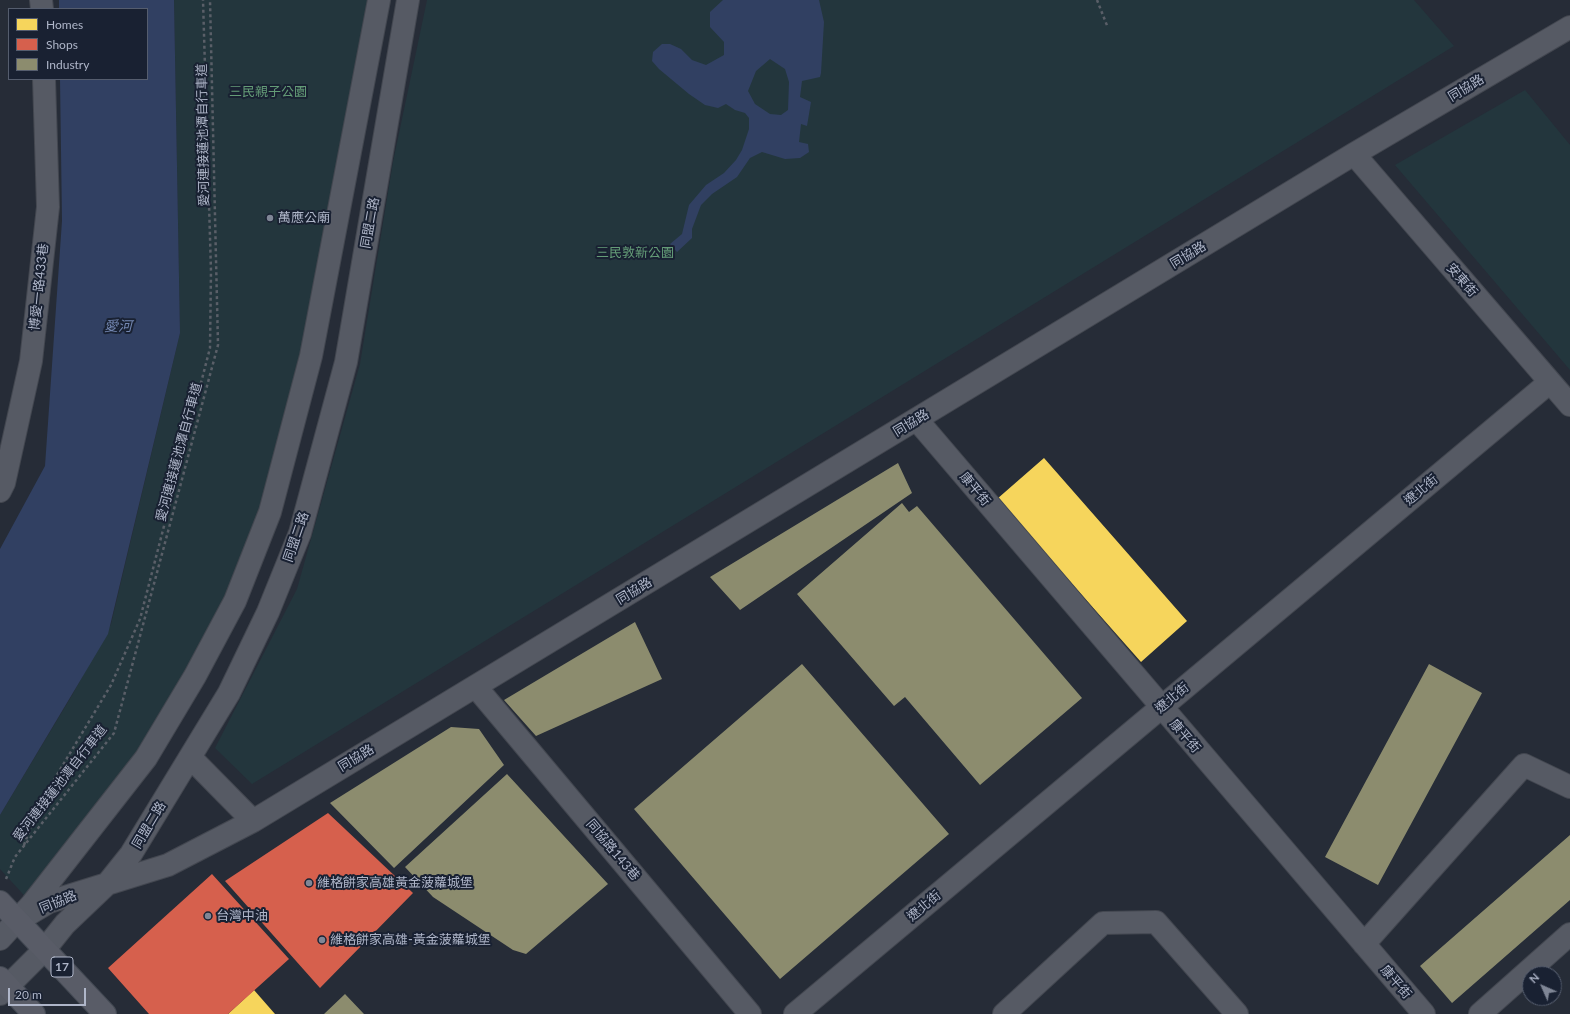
<!DOCTYPE html>
<meta charset="utf-8">
<style>
body{margin:0}
#map{position:relative;width:1570px;height:1014px;overflow:hidden;background:#262c37;font-family:Lato,sans-serif}
canvas{display:block}
.legend{position:absolute;left:8px;top:8px;width:140px;height:72px;box-sizing:border-box;background:#192132;border:1px solid #555d6e;margin:0;padding:5px 7px;list-style:none;font-size:12px;color:#afb6c9}
.legend li{display:flex;align-items:center;gap:8px;height:20px}
.legend b{width:20px;border:1px solid #555d6e}
.north{position:absolute;left:1522px;top:966px;width:40px;height:40px;box-sizing:border-box;background:#192132;border:1px solid #555d6e;border-radius:50%;rotate:315deg;font-size:11px;font-weight:700;line-height:16px;text-align:center;color:#afb6c9}
.north::after{content:'';display:block;margin:auto;width:14px;height:18px;background:#7f8696;clip-path:polygon(50% 0,100% 100%,50% 72%,0 100%)}
.scale{position:absolute;left:8px;top:988px;width:78px;height:18px;box-sizing:border-box;border:2px solid #afb6c9;border-top:0;padding-left:5px;font-size:12px;line-height:14px;white-space:nowrap;color:#afb6c9;-webkit-text-stroke:3px #192132;paint-order:stroke}
</style>
<div id="map">
<canvas width="1570" height="1014"></canvas>
<ul class="legend">
<li><b style="height:11px;background:#f6d55c"></b>Homes</li>
<li><b style="height:11px;background:#d6604d"></b>Shops</li>
<li><b style="height:11px;background:#8c8c6e"></b>Industry</li>
</ul>
<div class="north">N</div>
<div class="scale">20 m</div>
</div>
<script>
const c = document.querySelector('canvas').getContext('2d');
c.lineJoin = 'round';
function paint(path, color) { c.fillStyle = color; c.fill(path, 'evenodd'); }
const poly = rows => new Path2D(rows.map(r => 'M' + r).join(''));
function trace(path, color, width, dash) { c.strokeStyle = color; c.lineWidth = width; c.lineCap = dash ? 'butt' : 'round'; c.setLineDash(dash || []); c.stroke(path); }
function label(font, color, halo, rows, align = 'center') {
  c.font = font + ' Lato,"Noto Sans TC",sans-serif'; c.lineWidth = 4; c.setLineDash([]); c.textBaseline = 'middle'; c.strokeStyle = halo; c.fillStyle = color; for (const [text, x, y, turn = 0] of rows) {
    c.save(); c.translate(x, y); c.rotate((+turn || 0) * Math.PI / 180); c.textAlign = isNaN(turn) ? turn : align; if (halo) c.strokeText(text, 0, 0); c.fillText(text, 0, 0); c.restore();
  }
}
paint(poly([
 [174,0,381,0,278,482,202,663,32,904,0,869,0,815,71,697,111,624,180,333],
 [427,0,1414,0,1454,46,252,784,215,748,297,589,360,364,393,162],
 [1525,90,1570,145,1570,370,1395,165]
]), '#23363d');
paint(poly([
 [59,0,174,0,180,333,108,634,0,815,0,549,45,466,62,221,60,79,147,79,147,9,59,9],
 [723,0,819,0,824,22,821,73,820,77,802,81,800,97,811,102,807,126,801,124,799,142,808,144,809,152,800,158,785,159,762,152,750,158,737,177,712,194,701,205,692,229,692,238,677,252,670,244,682,234,689,205,706,185,724,173,736,160,742,150,749,129,749,118,745,113,735,110,726,104,718,108,705,105,689,94,659,69,652,61,653,52,662,44,670,44,681,49,692,60,706,65,724,55,724,42,710,27,710,12],
 [770,59,785,69,789,82,788,110,781,115,770,114,755,104,748,91,756,71]
]), '#314062');
paint(poly([
 [1044,458,1187,621,1141,662,997,499],
 [254,990,275,1014,228,1014]
]), '#f6d55c');
paint(poly([
 [328,813,413,893,320,988,225,881],
 [212,874,289,959,228,1014,149,1014,108,968]
]), '#d6604d');
paint(poly([
 [898,463,912,493,740,610,710,577],
 [902,503,909,512,917,506,1082,698,980,785,905,697,894,706,797,594],
 [635,622,662,679,536,736,504,700],
 [802,664,949,834,780,979,634,809],
 [1429,664,1482,693,1378,885,1325,857],
 [451,727,479,729,504,765,394,868,330,803],
 [507,774,608,884,526,954,513,950,433,897,405,867],
 [1570,835,1570,900,1452,1003,1420,966],
 [345,994,364,1014,324,1014]
]), '#8c8c6e');
const minor = poly([
 [41,0,42,9],
 [1354,154,1570,405],
 [917,420,1424,1014],
 [0,491,4,483,31,361,48,207,44,79],
 [476,687,750,1014],
 [190,757,253,821],
 [19,920,49,902,168,865,253,821,1354,154,1570,27],
 [0,939,32,904,146,758,195,676,235,601,270,512,311,356,379,0],
 [1364,944,1524,765,1570,787],
 [0,994,45,949,65,924,107,884,131,854,229,693,268,612,300,533,346,362,408,0],
 [795,1014,1550,382],
 [1004,1014,1103,923,1156,922,1237,1014],
 [1480,1014,1570,934]
]);
const major = poly([
 [0,902,105,1014],
 [0,978,34,1014]
]);
trace(minor, '#434750', 24);
trace(major, '#434953', 24);
trace(poly([
 [1097,0,1108,28],
 [24,845,40,803,111,685,140,619,210,348,211,271,203,0],
 [6,879,15,857,114,733,218,345,210,0]
]), '#5a5f68', 2.5, [3, 3]);
trace(minor, '#565a64', 22);
trace(major, '#595c67', 22);
for (const [x, y, r, color] of [
 [270,218,4,"#7f8696"],
 [309,883,4,"#7f8696"],
 [208,916,4,"#7f8696"],
 [322,940,4,"#7f8696"]
]) { const dot = new Path2D(); dot.arc(x, y, r, 0, 2 * Math.PI); c.fillStyle = color; c.fill(dot); trace(dot, '#192132', 1.5); }
for (const [x, y, w] of [
 [62,967,22]
]) { const box = new Path2D(); box.roundRect(x - w / 2, y - 10, w, 20, 3); c.fillStyle = '#192132'; c.fill(box); trace(box, '#afb6c9', 1); }
label('bold 12px', '#afb6c9', null, [
 ["17",62,967]
]);
label('13px', '#afb6c9', '#192132', [
 ["同協路",1466,88,-31],
 ["愛河連接蓮池潭自行車道",203,135,-91],
 ["同盟二路",370,223,-80],
 ["同協路",1188,255,-31],
 ["安東街",1462,280,49],
 ["博愛一路433巷",39,287,-84],
 ["同協路",911,423,-31],
 ["愛河連接蓮池潭自行車道",179,452,-75],
 ["康平街",975,489,50],
 ["遼北街",1421,490,-40],
 ["同盟二路",296,537,-71],
 ["同協路",634,591,-31],
 ["遼北街",1172,698,-40],
 ["康平街",1185,736,49],
 ["同協路",356,758,-31],
 ["愛河連接蓮池潭自行車道",60,783,-52],
 ["同盟二路",149,825,-59],
 ["同協路143巷",613,850,50],
 ["同協路",58,902,-22],
 ["遼北街",924,906,-40],
 ["康平街",1396,982,49]
]);
label('13px', '#649c77', '#192132', [
 ["三民親子公園",268,92],
 ["三民敦新公園",635,253]
]);
label('13px', '#afb6c9', '#192132', [
 ["萬應公廟",278,218],
 ["維格餅家高雄黃金菠蘿城堡",317,883],
 ["台灣中油",216,916],
 ["維格餅家高雄-黃金菠蘿城堡",330,940]
], 'left');
label('italic 14px', '#7488b3', '#192132', [
 ["愛河",118,326]
]);
</script>
